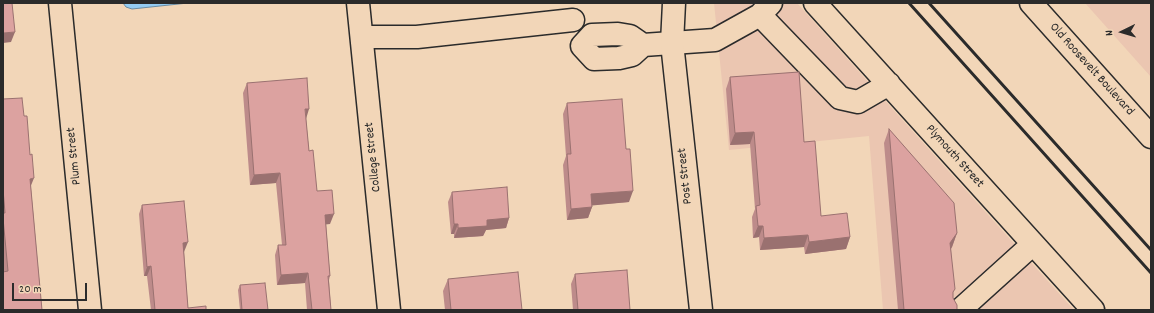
<!DOCTYPE html>
<style>
body{margin:0}
#map{position:relative;width:1154px;height:313px;overflow:hidden;background:#f2d6b8;font-family:Dekko,sans-serif}
canvas{display:block}
.frame{position:absolute;inset:0;border:4px solid #2b2b2b;pointer-events:none}
.north{position:absolute;left:1102px;top:12px;width:40px;height:40px;-webkit-text-stroke:3px #f2d6b8;paint-order:stroke;rotate:265deg;font-size:11px;font-weight:700;line-height:16px;text-align:center;color:#2b2b2b}
.north::after{content:'';display:block;margin:auto;width:14px;height:18px;background:#2b2b2b;clip-path:polygon(50% 0,100% 100%,50% 72%,0 100%)}
.scale{position:absolute;left:12px;top:283px;width:75px;height:18px;box-sizing:border-box;border:2px solid #2b2b2b;border-top:0;padding-left:5px;font-size:12px;line-height:14px;white-space:nowrap;color:#2b2b2b;-webkit-text-stroke:3px #f2d6b8;paint-order:stroke}
</style>
<div id="map">
<canvas width="1154" height="313"></canvas>
<div class="frame"></div>
<div class="north">N</div>
<div class="scale">20 m</div>
</div>
<script>
const c = document.querySelector('canvas').getContext('2d');
c.lineJoin = 'round';
function paint(path, color) { c.fillStyle = color; c.fill(path, 'evenodd'); }
const poly = rows => new Path2D(rows.map(r => 'M' + r).join(''));
function trace(path, color, width, dash) { c.strokeStyle = color; c.lineWidth = width; c.lineCap = dash ? 'butt' : 'round'; c.setLineDash(dash || []); c.stroke(path); }
function label(font, color, halo, rows, align = 'center') {
  c.font = font + ' Dekko,sans-serif'; c.lineWidth = 3; c.setLineDash([]); c.textBaseline = 'middle'; c.strokeStyle = halo; c.fillStyle = color; for (const [text, x, y, turn = 0] of rows) {
    c.save(); c.translate(x, y); c.rotate((+turn || 0) * Math.PI / 180); c.textAlign = isNaN(turn) ? turn : align; if (halo) c.strokeText(text, 0, 0); c.fillText(text, 0, 0); c.restore();
  }
}
paint(poly([
 [714,3,797,3,1074,310,883,310,869,136,729,150],
 [1085,3,1151,3,1151,77]
]), '#ebc6b1');
const water = poly([
 [123,3,188,3,132,9,126,7,123,3]
]);
paint(water, '#94ccf3');
trace(water, '#6a8ca3', 1);
const minor = poly([
 [60,3,90,310],
 [358,3,389,310],
 [815,3,1093,310],
 [760,15,840,98,858,102,889,84],
 [362,37,417,37,573,20],
 [643,45,630,36,618,34,592,35,582,46,594,59,619,58,632,55,643,45,715,40,760,15,771,3],
 [960,310,1033,244]
]);
const major = poly([
 [674,3,672,43,701,310],
 [1031,3,1151,137]
]);
trace(minor, '#2b2b2b', 25);
trace(major, '#2b2b2b', 25);
trace(minor, '#f2d6b8', 22);
trace(major, '#f2d6b8', 22);
trace(poly([
 [909,3,1151,273],
 [929,3,1151,250]
]), '#2b2b2b', 3);
paint(poly([
 [730,77,804,142,821,216,850,237,846,249,805,254,804,247,760,250,759,237,753,238,752,217,755,209,750,144,730,145,726,89],
 [247,83,306,118,309,151,317,191,330,224,326,224,330,276,329,280,331,310,307,310,305,283,277,285,275,255,278,245,282,245,276,183,250,185,243,93],
 [3,99,31,188,42,310,3,272],
 [567,103,629,202,592,205,592,207,588,218,567,220,563,165,566,156,563,114],
 [889,129,957,233,952,247,951,249,953,298,957,310,898,310,884,143],
 [452,192,509,218,506,228,486,230,483,236,454,238,454,234,451,234,448,202],
 [142,205,184,252,188,308,206,310,151,310,147,276,144,276,139,214],
 [575,274,630,310,573,310,571,284],
 [448,279,522,310,445,310,443,291],
 [240,285,268,310,240,310,238,290]
]), '#bd8b8a');
paint(poly([
 [15,32,11,42,3,43,3,33],
 [305,109,309,109,306,119],
 [754,132,750,144,730,145,735,133],
 [280,173,276,183,250,185,254,175],
 [34,178,30,188,30,179],
 [633,191,629,202,587,206,591,194],
 [592,207,588,218,567,220,571,209],
 [334,214,330,224,321,225,325,215],
 [509,218,506,228,486,230,483,236,454,238,458,228,487,220],
 [454,224,458,224,454,234,451,234],
 [758,226,763,226,759,237,753,238],
 [957,233,952,247,945,257,950,243],
 [808,235,804,247,760,250,764,238],
 [850,237,846,249,805,254,809,242],
 [188,242,184,252,179,252,183,243],
 [151,266,147,276,144,276,147,267],
 [308,273,305,283,277,285,281,275]
]), '#9a7170');
const building = poly([
 [3,3,12,3,15,32,3,33,3,3],
 [799,72,804,142,815,141,821,216,847,213,850,237,809,242,808,235,764,238,763,226,758,226,756,206,760,205,754,132,735,133,730,77,799,72],
 [307,78,309,109,305,109,309,151,313,150,317,191,332,190,334,214,325,215,330,276,328,276,331,310,312,310,308,273,281,275,278,245,286,245,280,173,254,175,247,83,307,78],
 [22,98,24,116,27,116,30,155,32,154,34,178,30,179,42,310,3,310,3,272,8,271,3,218,3,213,5,213,3,189,3,99,22,98],
 [622,99,626,149,630,149,633,191,591,194,592,207,571,209,567,154,571,154,567,103,622,99],
 [889,129,954,203,957,233,950,243,955,289,953,292,953,298,957,305,957,310,904,310,889,129],
 [507,187,509,218,487,220,487,226,458,228,458,224,454,224,452,192,507,187],
 [184,201,188,242,183,243,188,308,206,306,206,310,155,310,151,266,147,267,142,205,184,201],
 [627,270,630,310,578,310,575,274,627,270],
 [518,272,522,310,451,310,448,279,518,272],
 [265,283,268,310,242,310,240,285,265,283]
]);
paint(building, '#dca2a0');
trace(building, '#9a7170', 1);
label('13px', '#2b2b2b', '#f2d6b8', [
 ["Old Roosevelt Boulevard",1091,70,48],
 ["Plum Street",75,156,-96],
 ["College Street",374,157,-96],
 ["Plymouth Street",954,157,48],
 ["Post Street",686,176,-96]
]);
</script>
